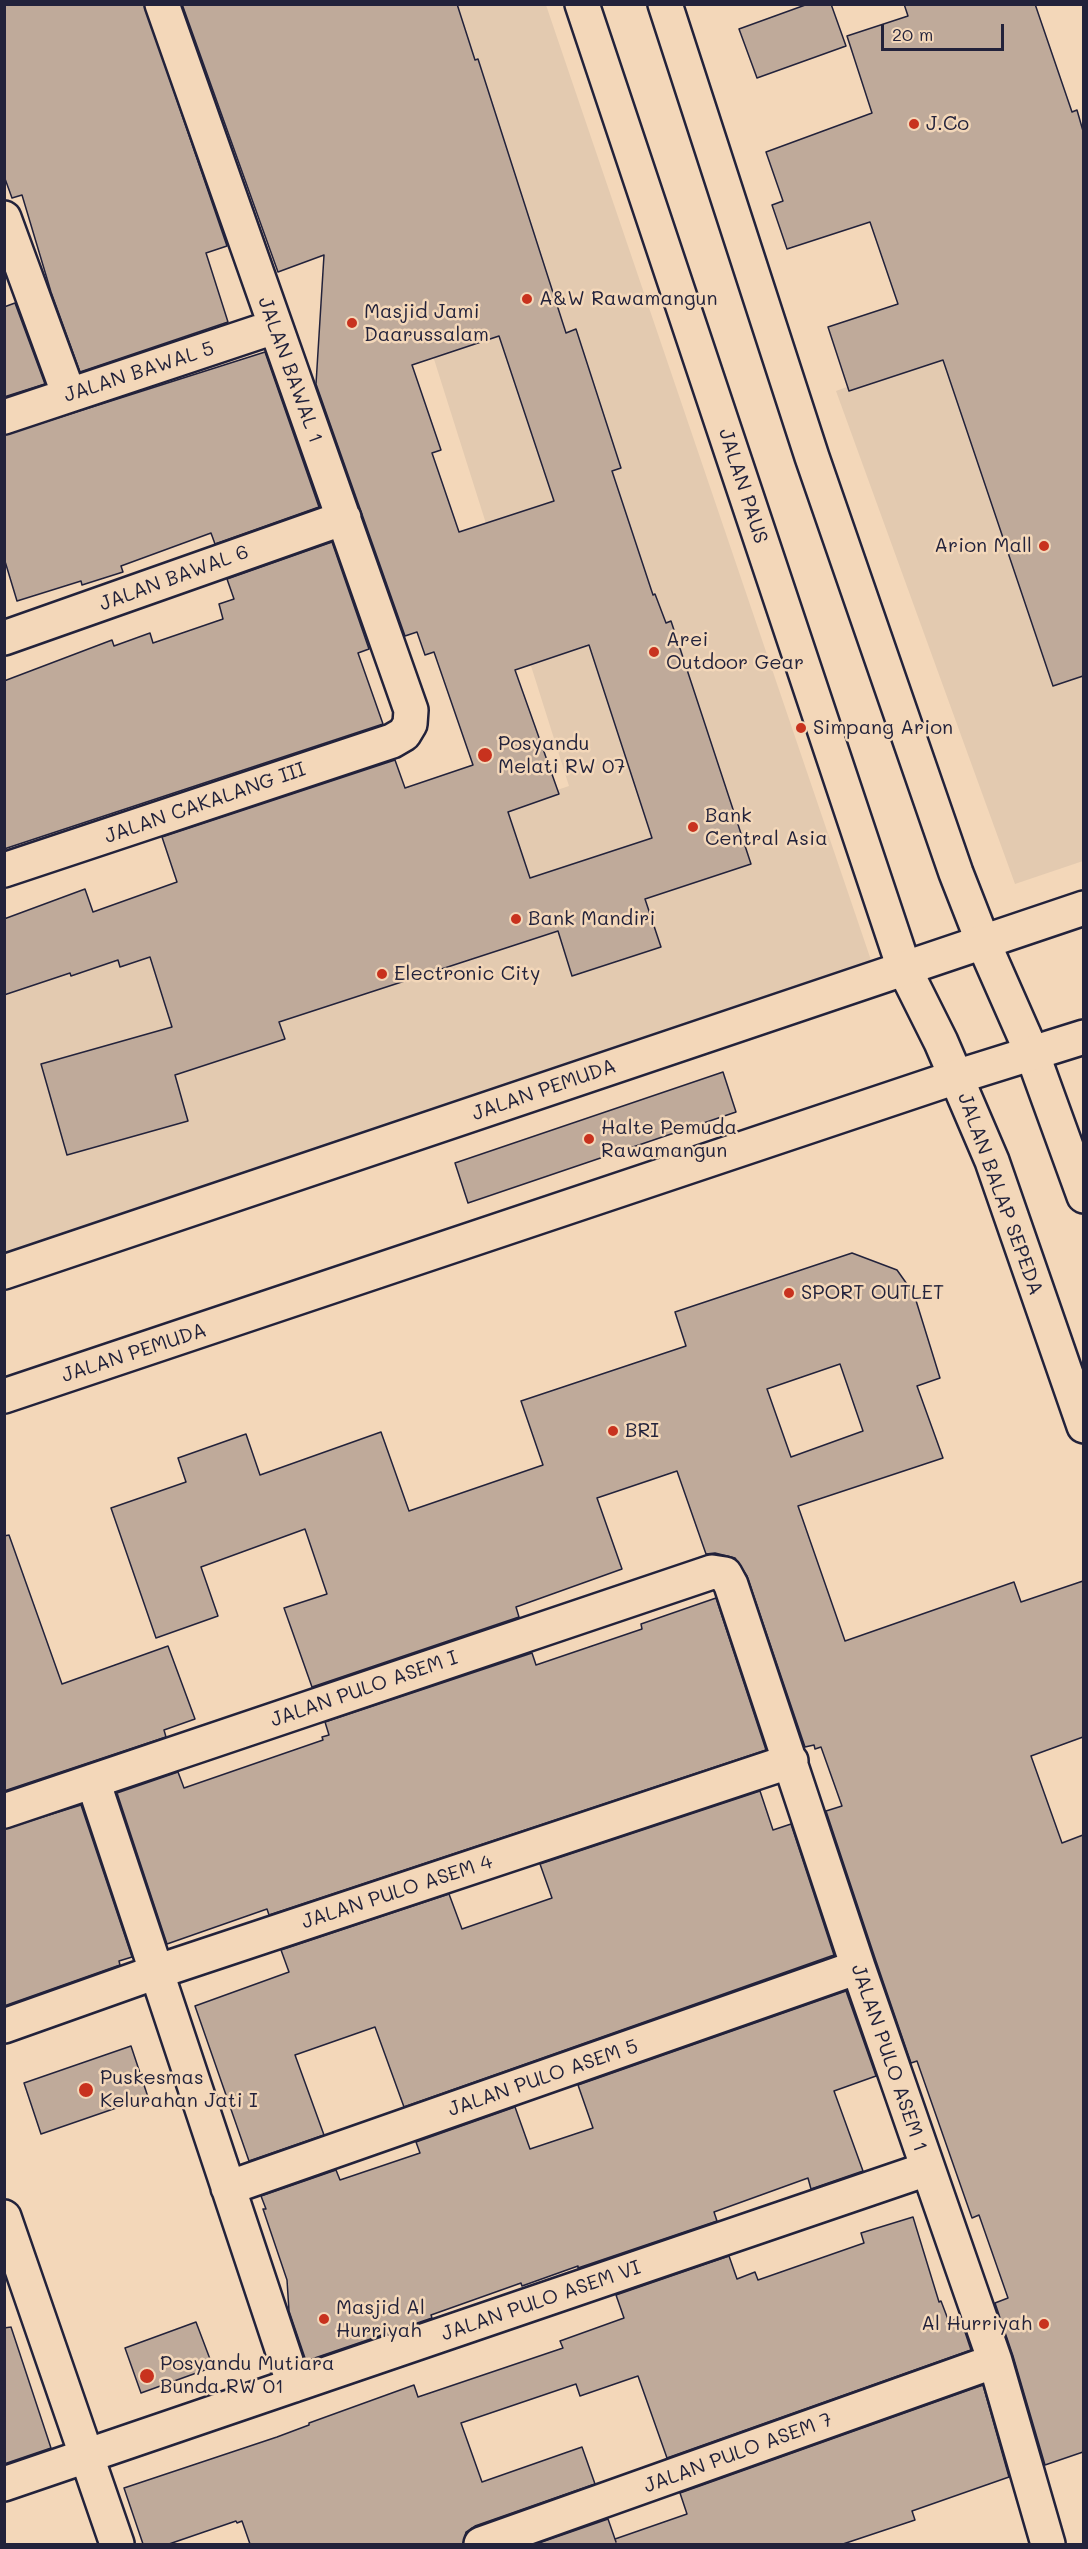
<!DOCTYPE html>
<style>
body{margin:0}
#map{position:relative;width:1088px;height:2549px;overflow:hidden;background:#f3d7b9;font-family:Mali,sans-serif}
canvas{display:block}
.frame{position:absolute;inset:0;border:6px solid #22223b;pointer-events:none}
.scale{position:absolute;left:881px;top:24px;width:123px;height:27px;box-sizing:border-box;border:3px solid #22223b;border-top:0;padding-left:8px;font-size:18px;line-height:21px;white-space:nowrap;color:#22223b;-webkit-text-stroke:4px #f3d7b9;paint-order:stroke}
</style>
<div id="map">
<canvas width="1088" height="2549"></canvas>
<div class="frame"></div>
<div class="scale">20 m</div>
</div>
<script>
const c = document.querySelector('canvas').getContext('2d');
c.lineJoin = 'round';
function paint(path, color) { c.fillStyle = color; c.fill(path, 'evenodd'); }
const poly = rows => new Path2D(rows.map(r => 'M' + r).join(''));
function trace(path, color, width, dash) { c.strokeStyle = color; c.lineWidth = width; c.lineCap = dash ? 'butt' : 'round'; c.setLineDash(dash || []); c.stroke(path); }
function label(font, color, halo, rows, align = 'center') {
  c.font = font + ' Mali,sans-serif'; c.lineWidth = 5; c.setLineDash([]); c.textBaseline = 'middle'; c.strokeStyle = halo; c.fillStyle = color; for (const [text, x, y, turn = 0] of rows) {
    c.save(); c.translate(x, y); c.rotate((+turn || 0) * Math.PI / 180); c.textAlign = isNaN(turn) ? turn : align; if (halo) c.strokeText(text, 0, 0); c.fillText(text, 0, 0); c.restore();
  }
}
paint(poly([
 [322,5,546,5,873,966,5,1258,4,977,569,786],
 [1083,299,1083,861,1015,884,836,391]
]), '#e3cab0');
const building = poly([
 [4,4,144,4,227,246,206,253,228,322,80,372,51,292,22,195,12,198,4,176,4,4],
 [182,4,457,4,475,60,478,59,566,333,576,329,621,468,612,471,653,595,655,594,666,623,671,621,751,864,645,899,661,947,572,976,558,931,279,1022,285,1039,175,1075,188,1121,67,1155,41,1064,172,1027,150,957,120,967,118,960,71,976,70,973,4,995,4,919,85,889,93,912,177,882,162,837,395,760,405,788,473,765,434,652,425,655,417,632,405,636,316,384,324,255,278,272,182,4],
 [499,336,554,501,459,532,432,453,441,450,412,365,499,336],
 [589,645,652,838,530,878,508,812,559,794,515,670,589,645],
 [808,4,831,4,846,46,757,78,739,29,808,4],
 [904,4,1035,4,1072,112,1077,110,1083,131,1083,676,1053,686,943,360,849,391,828,327,898,304,870,222,787,249,772,205,783,201,766,152,872,113,847,36,908,16,904,4],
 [15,303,45,384,4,397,4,307,15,303],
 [265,352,319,507,215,544,211,533,121,566,123,572,82,585,81,581,17,601,4,558,4,435,265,352],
 [332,542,369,649,358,653,383,724,4,849,4,681,112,640,114,646,150,633,153,643,223,619,219,604,234,599,227,579,332,542],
 [723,1072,736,1112,468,1203,455,1163,723,1072],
 [852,1253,897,1270,914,1294,940,1378,917,1386,943,1458,798,1506,845,1641,1014,1582,1021,1602,1083,1581,1083,1737,1031,1756,1062,1843,1083,1835,1083,2452,1045,2465,1013,2356,995,2303,1008,2298,979,2215,972,2218,917,2061,911,2063,876,1961,826,1811,842,1806,821,1747,815,1749,814,1745,805,1747,747,1576,735,1558,715,1553,706,1554,677,1471,597,1498,622,1569,516,1607,519,1617,312,1687,284,1608,327,1594,305,1529,201,1567,218,1616,156,1638,111,1508,186,1482,178,1458,246,1434,260,1475,381,1432,409,1511,543,1465,521,1401,686,1346,675,1312,852,1253],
 [840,1364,863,1431,791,1457,767,1389,840,1364],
 [9,1535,62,1684,168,1646,195,1719,164,1730,166,1737,4,1791,4,1536,9,1535],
 [716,1598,766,1750,269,1915,267,1909,167,1944,117,1793,178,1772,184,1788,323,1740,322,1737,329,1735,325,1722,532,1653,536,1665,642,1629,641,1624,716,1598],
 [760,1791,773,1830,791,1824,834,1955,404,2107,375,2027,295,2055,324,2135,249,2161,195,2006,289,1972,281,1950,449,1894,462,1929,552,1898,540,1864,760,1791],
 [81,1805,132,1957,119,1961,120,1965,4,2006,4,1829,81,1805],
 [846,1991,876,2076,834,2091,863,2171,811,2189,808,2178,714,2212,717,2221,578,2268,578,2266,522,2286,521,2283,431,2315,432,2318,306,2361,289,2311,287,2280,263,2209,266,2209,261,2196,336,2170,340,2180,420,2153,416,2142,515,2107,530,2149,593,2128,578,2085,846,1991],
 [131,2046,148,2097,41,2134,24,2083,131,2046],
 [913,2217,939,2302,941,2301,949,2322,960,2317,971,2350,667,2458,638,2376,580,2396,576,2384,461,2423,482,2482,582,2447,595,2484,475,2526,466,2532,463,2544,250,2544,242,2521,237,2523,236,2521,169,2544,143,2544,124,2488,277,2437,309,2425,309,2423,414,2385,418,2397,563,2348,560,2341,624,2318,616,2295,729,2256,737,2279,755,2272,758,2280,864,2243,861,2233,913,2217],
 [196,2322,213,2367,141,2393,125,2348,196,2322],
 [11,2327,51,2448,4,2464,4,2328,11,2327],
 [983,2385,1009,2477,912,2511,915,2520,843,2544,536,2544,608,2519,616,2542,615,2539,687,2514,680,2493,983,2385]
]);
paint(building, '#bfaa9a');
trace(building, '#22223b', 1.5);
const street = poly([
 [4,218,69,395],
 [4,417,274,327],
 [4,638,344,518],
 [4,870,392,741,404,734,410,724,411,710,162,4],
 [93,1781,294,2385],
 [4,1811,712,1572,725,1574,731,1585,858,1967,995,2361,1048,2544],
 [4,2026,156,1972,791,1761],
 [228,2188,858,1967],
 [4,2217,117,2544],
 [4,2484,927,2169],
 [481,2544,995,2361]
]);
const secondary = poly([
 [582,4,904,968,941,1042,992,1161,1084,1426],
 [665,4,812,457,956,873,983,942,1032,1053,1084,1196]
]);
const primary = poly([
 [4,1272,1084,908],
 [4,1396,956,1077,1084,1037]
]);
trace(street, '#22223b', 38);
trace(secondary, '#22223b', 38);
trace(primary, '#22223b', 38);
trace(street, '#f3d7b9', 33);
trace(secondary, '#f3d7b9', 33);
trace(primary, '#f3d7b9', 33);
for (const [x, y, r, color] of [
 [914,124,6,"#c8321e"],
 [527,299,6,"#c8321e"],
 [352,323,6,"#c8321e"],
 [1044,546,6,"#c8321e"],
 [654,652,6,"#c8321e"],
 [801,728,6,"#c8321e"],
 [485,755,8,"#c8321e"],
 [693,827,6,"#c8321e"],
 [516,919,6,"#c8321e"],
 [382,974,6,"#c8321e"],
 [589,1139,6,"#c8321e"],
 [789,1293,6,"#c8321e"],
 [613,1431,6,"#c8321e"],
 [86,2090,8,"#c8321e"],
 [324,2319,6,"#c8321e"],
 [1044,2324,6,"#c8321e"],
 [147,2376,8,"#c8321e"]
]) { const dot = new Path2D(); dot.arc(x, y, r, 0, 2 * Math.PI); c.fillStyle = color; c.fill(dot); trace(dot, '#f3d7b9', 2); }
label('20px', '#22223b', '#f3d7b9', [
 ["J.Co",926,124],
 ["A&W Rawamangun",539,299],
 ["Masjid Jami",364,312],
 ["Daarussalam",364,335],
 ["Arion Mall",1032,546,"right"],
 ["Arei",666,640],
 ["Outdoor Gear",666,663],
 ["Simpang Arion",813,728],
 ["Posyandu",498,744],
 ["Melati RW 07",498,767],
 ["Bank",705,816],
 ["Central Asia",705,839],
 ["Bank Mandiri",528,919],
 ["Electronic City",394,974],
 ["Halte Pemuda",601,1128],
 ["Rawamangun",601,1151],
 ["SPORT OUTLET",801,1293],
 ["BRI",625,1431],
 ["Puskesmas",100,2078],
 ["Kelurahan Jati I",100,2101],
 ["Masjid Al",336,2308],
 ["Hurriyah",336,2331],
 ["Al Hurriyah",1032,2324,"right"],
 ["Posyandu Mutiara",160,2364],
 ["Bunda RW 01",160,2387]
], 'left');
label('20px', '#22223b', '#f3d7b9', [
 ["JALAN BAWAL 1",290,370,70],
 ["JALAN BAWAL 5",139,372,-18],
 ["JALAN PAUS",743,486,72],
 ["JALAN BAWAL 6",174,578,-20],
 ["JALAN CAKALANG III",205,803,-19],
 ["JALAN PEMUDA",544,1090,-19],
 ["JALAN BALAP SEPEDA",1000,1194,70],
 ["JALAN PEMUDA",134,1353,-18],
 ["JALAN PULO ASEM I",364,1689,-19],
 ["JALAN PULO ASEM 4",397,1892,-18],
 ["JALAN PULO ASEM 1",889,2058,71],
 ["JALAN PULO ASEM 5",543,2078,-19],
 ["JALAN PULO ASEM VI",541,2301,-19],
 ["JALAN PULO ASEM 7",738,2453,-20]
]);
</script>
